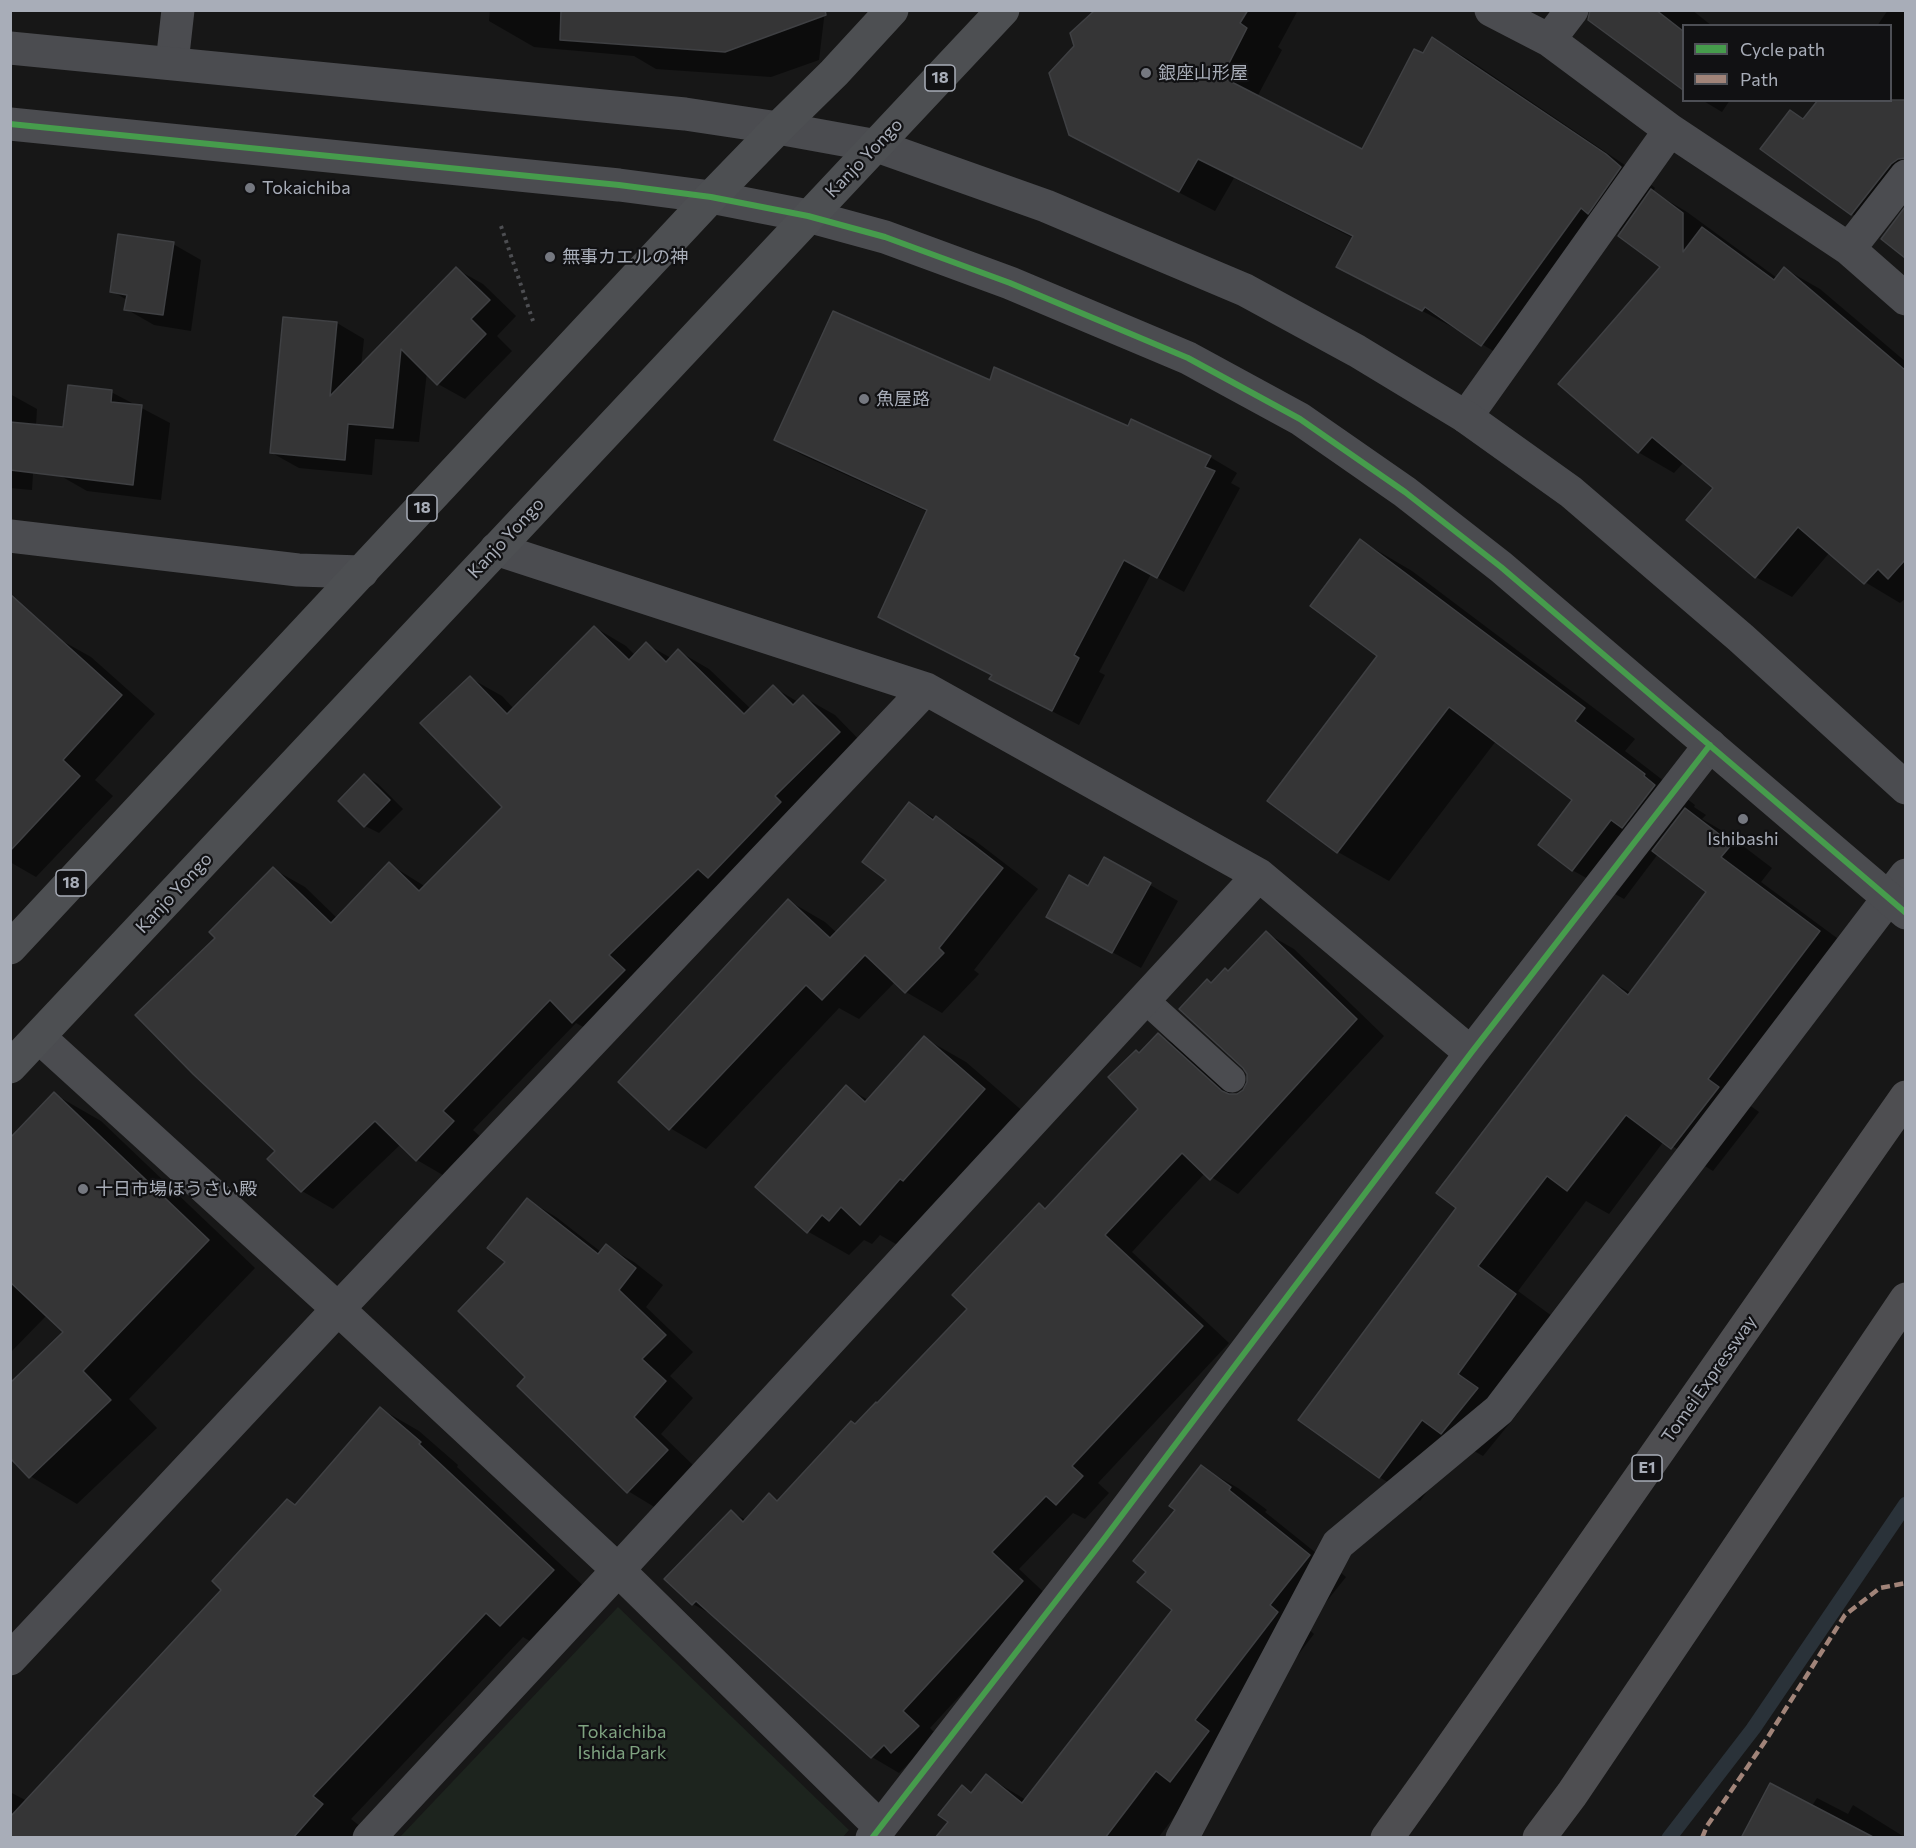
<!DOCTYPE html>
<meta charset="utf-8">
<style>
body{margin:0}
#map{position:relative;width:1916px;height:1848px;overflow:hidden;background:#171717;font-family:Commissioner,sans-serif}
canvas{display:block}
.frame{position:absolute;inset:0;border:12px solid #a8adb8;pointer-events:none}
.legend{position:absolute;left:1682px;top:24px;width:210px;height:78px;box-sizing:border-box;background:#111113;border:2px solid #4d4f55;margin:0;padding:8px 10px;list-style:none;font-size:18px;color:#a8adb8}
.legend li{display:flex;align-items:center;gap:12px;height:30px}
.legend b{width:30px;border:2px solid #4d4f55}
</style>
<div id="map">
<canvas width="1916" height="1848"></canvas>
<div class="frame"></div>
<ul class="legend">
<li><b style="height:8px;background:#469c4c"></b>Cycle path</li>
<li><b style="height:8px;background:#a18479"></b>Path</li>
</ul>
</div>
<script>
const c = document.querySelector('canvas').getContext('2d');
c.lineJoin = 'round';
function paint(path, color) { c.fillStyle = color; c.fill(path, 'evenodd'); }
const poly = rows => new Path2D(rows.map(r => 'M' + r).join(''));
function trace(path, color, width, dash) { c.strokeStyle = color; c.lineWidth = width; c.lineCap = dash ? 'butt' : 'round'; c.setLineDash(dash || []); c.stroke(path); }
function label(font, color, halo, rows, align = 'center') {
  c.font = font + ' Commissioner,"Noto Sans JP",sans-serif'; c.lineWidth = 4.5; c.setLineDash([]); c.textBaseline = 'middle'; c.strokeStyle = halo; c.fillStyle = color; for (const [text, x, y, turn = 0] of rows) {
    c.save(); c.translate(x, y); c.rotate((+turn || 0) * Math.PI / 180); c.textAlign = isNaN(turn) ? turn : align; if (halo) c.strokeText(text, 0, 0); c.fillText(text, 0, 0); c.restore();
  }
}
paint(poly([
 [618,1607,849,1830,843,1837,400,1837]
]), '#1d241e');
paint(poly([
 [490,10,825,10,819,60,771,77,656,69,634,56,534,47,489,21],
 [1097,10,1298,10,1278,47,1282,50,1257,97,1363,151,1433,39,1468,59,1641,176,1655,188,1653,192,1687,212,1777,278,1785,269,1820,289,1906,362,1906,598,1900,603,1865,582,1830,552,1792,597,1756,577,1715,488,1684,462,1674,473,1638,452,1663,267,1622,232,1616,228,1517,365,1458,330,1338,266,1353,238,1234,178,1215,211,1106,155,1070,134,1076,46],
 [1617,10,1692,10,1712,26,1684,26,1684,88,1603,29],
 [1888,10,1906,10,1906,179,1874,227,1852,214,1762,149,1791,111,1805,120,1890,100,1890,26,1877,26],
 [1702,100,1730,100,1722,112],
 [1906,210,1906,256,1883,238],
 [173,244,201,260,191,331,154,325,126,309,127,300,112,291],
 [456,269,483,284,516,316,497,336,512,351,465,399,438,384,427,372,419,442,375,439,372,475,299,468,272,453,337,323,364,339,361,367],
 [990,382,1128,428,1210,457,1237,473,1231,483,1240,488,1184,592,1151,574,1099,672,1105,675,1079,725,1018,694,991,678,993,675,879,616,928,512,802,455,776,440],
 [111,392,170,423,161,500,87,491,59,475],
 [10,394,37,409,32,490,10,488],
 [1361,541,1412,571,1635,739,1625,751,1695,805,1694,807,1706,815,1702,819,1726,833,1772,868,1761,882,1860,955,1748,1104,1759,1112,1713,1171,1664,1141,1609,1214,1586,1201,1518,1291,1556,1319,1497,1398,1518,1413,1483,1456,1462,1444,1420,1501,1379,1477,1458,1208,1603,977,1631,993,1708,892,1658,854,1624,899,1572,870,1574,800,1496,741,1389,881,1338,852,1269,800,1379,656],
 [10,596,57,638,91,657,155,714,95,780,113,796,36,877,10,862],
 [594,627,626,646,635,655,646,644,671,658,678,651,709,669,751,709,773,687,798,702,803,697,835,715,870,751,605,1039,576,1023,473,1130,484,1140,448,1178,417,1160,401,1144,333,1209,302,1191,278,1151,217,938,273,869,305,887,338,919,389,864,426,887,504,807,470,678,502,696,514,709],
 [365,776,378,784,403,809,379,833,365,826],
 [909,804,973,839,1038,889,974,970,979,974,942,1013,906,992,895,982,859,1019,839,1008,706,1149,670,1128,789,901,825,922,837,933,888,880],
 [1105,859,1178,901,1141,968,1076,932,1089,888],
 [1266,933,1294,949,1384,1036,1238,1194,1205,1173,1132,1252,1229,1343,1098,1483,1109,1493,1085,1519,1073,1513,1019,1569,1050,1598,930,1728,945,1743,920,1768,910,1762,899,1773,872,1757,716,1617,693,1604,731,1512,746,1520,770,1495,779,1501,878,1405,969,1308,1039,1205,1047,1209,1140,1109,1140,1054,1158,1035,1186,1050,1235,1095,1244,1091,1249,1082,1248,1073,1212,984,1228,972],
 [924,1038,966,1062,1026,1114,903,1248,880,1235,872,1244,864,1240,849,1255,807,1231,846,1087,868,1100],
 [54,1094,101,1121,255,1268,129,1399,157,1428,77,1504,30,1476,65,1332,47,1315,10,1353,10,1140],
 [528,1200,556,1217,601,1252,606,1246,634,1262,663,1285,646,1307,693,1352,670,1376,693,1398,661,1434,695,1467,656,1508,628,1491,527,1377,508,1262],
 [381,1409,419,1431,458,1465,457,1467,591,1593,540,1647,523,1637,351,1819,361,1827,351,1838,10,1838,10,1792,27,1801,223,1590],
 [1201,1467,1238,1488,1267,1510,1265,1512,1346,1577,1306,1627,1314,1634,1158,1838,941,1838,950,1822,962,1787,972,1793,986,1776,1026,1800,1174,1610,1148,1572,1177,1510],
 [1817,1798,1848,1814,1853,1805,1906,1838,1743,1838,1812,1806]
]), '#0007');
trace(poly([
 [1669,1838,1753,1729,1906,1504]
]), '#2a3239', 15);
const building = poly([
 [561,10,825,10,826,15,725,52,560,40,561,10],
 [1095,10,1248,10,1240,23,1247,28,1222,77,1362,149,1414,49,1423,53,1432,37,1606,154,1621,167,1588,214,1581,208,1481,346,1425,307,1422,311,1336,267,1353,236,1198,159,1179,192,1069,135,1049,73,1074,46,1070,33,1095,10],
 [1590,10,1656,10,1683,31,1683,90,1588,20,1590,10],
 [1818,100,1905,100,1905,158,1898,159,1891,164,1851,215,1760,149,1790,110,1803,119,1818,100],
 [1651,189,1683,213,1683,252,1702,227,1774,280,1784,267,1905,370,1905,560,1888,579,1878,569,1864,584,1798,527,1755,578,1686,520,1713,488,1652,437,1638,453,1558,384,1660,267,1618,236,1651,189],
 [1905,207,1905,258,1881,239,1905,207],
 [118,234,174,242,163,315,124,310,127,295,110,292,118,234],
 [456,267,490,300,471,319,486,334,437,385,401,349,393,428,348,424,345,460,270,453,283,317,337,322,330,396,456,267],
 [833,311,990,380,994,367,1128,426,1131,419,1211,456,1205,467,1215,471,1157,578,1124,560,1074,655,1079,658,1052,711,989,679,992,675,878,617,927,510,774,440,833,311],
 [68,385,112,390,111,402,142,405,133,485,10,470,10,422,63,427,68,385],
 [1360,539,1585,708,1575,721,1645,774,1644,776,1655,785,1622,828,1611,820,1572,871,1538,845,1572,800,1449,707,1337,853,1267,801,1377,656,1310,606,1360,539],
 [10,594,122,695,63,760,80,776,10,851,10,594],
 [594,626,629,660,646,642,666,662,678,649,744,714,773,685,793,705,803,695,840,732,775,796,781,802,708,878,698,869,609,955,625,970,572,1023,550,1000,443,1111,454,1121,416,1161,375,1121,301,1192,267,1159,275,1151,193,1074,135,1015,215,938,209,932,273,867,331,923,389,862,419,891,502,807,420,723,470,676,507,714,594,626],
 [364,774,390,800,364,827,338,801,364,774],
 [909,802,933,820,936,816,1003,868,939,948,944,953,905,993,865,955,822,1000,806,985,669,1130,618,1082,788,899,830,938,886,880,862,862,909,802],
 [1685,808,1732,844,1721,857,1820,931,1708,1079,1719,1087,1671,1149,1626,1115,1567,1191,1547,1176,1478,1266,1516,1294,1458,1374,1478,1388,1441,1434,1422,1420,1379,1478,1298,1420,1456,1208,1436,1193,1603,975,1628,995,1706,892,1652,851,1685,808],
 [1104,857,1151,883,1112,953,1046,917,1069,875,1088,886,1104,857],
 [1266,931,1357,1019,1210,1180,1182,1153,1105,1235,1203,1326,1072,1466,1083,1476,1056,1505,1046,1496,992,1552,1023,1581,903,1711,919,1726,891,1753,884,1745,871,1758,696,1601,692,1605,664,1579,731,1510,743,1522,769,1493,777,1501,851,1421,855,1424,876,1402,877,1403,967,1309,952,1295,1039,1203,1045,1209,1138,1109,1108,1077,1136,1050,1139,1053,1158,1033,1222,1091,1229,1094,1237,1094,1243,1090,1247,1082,1247,1074,1243,1068,1179,1009,1207,979,1211,983,1225,968,1228,971,1266,931],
 [924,1036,985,1089,903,1181,900,1179,860,1225,841,1207,829,1221,822,1215,807,1233,755,1187,846,1085,865,1102,924,1036],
 [54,1092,209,1240,83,1371,111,1400,29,1478,10,1458,10,1383,63,1332,10,1282,10,1138,54,1092],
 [527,1198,598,1254,606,1244,636,1268,619,1290,666,1335,642,1359,666,1381,634,1417,668,1450,627,1493,517,1386,525,1377,458,1311,505,1262,487,1248,527,1198],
 [380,1407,421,1442,419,1444,554,1570,500,1626,486,1613,313,1796,323,1804,293,1838,10,1838,10,1817,221,1590,212,1581,287,1499,295,1505,380,1407],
 [1201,1465,1231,1487,1229,1490,1310,1555,1270,1605,1278,1612,1195,1720,1209,1731,1170,1782,1156,1771,1105,1838,935,1838,948,1822,938,1815,962,1785,971,1793,986,1774,1022,1803,1172,1610,1137,1582,1146,1572,1133,1561,1175,1510,1169,1506,1201,1465],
 [1770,1783,1875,1838,1741,1838,1770,1783]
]);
paint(building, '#353536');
trace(building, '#3f4043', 1.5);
trace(poly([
 [501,226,533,321]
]), '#4d4e52', 4, [3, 4.5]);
trace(poly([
 [1144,999,1232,1079]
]), '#4b4c50', 27);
trace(poly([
 [1491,10,1549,40,1670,130,1849,249,1906,299],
 [1549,40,1572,10],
 [172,63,178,10],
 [1849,249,1906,176],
 [1466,417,1670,130],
 [10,536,298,570,362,572],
 [496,549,926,689,1259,875,1471,1053],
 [39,1037,338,1309,618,1570,880,1827],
 [10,1659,338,1309,926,689],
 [369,1838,618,1570,1259,875],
 [872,1838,1104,1539,1471,1053,1710,745],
 [1182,1838,1338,1544,1499,1410,1906,875]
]), '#4b4c50', 33);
trace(poly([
 [10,48,685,114,778,128,877,146,1046,206,1245,290,1357,351,1466,417,1571,492,1741,638,1906,788],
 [10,124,619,185,711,197,808,216,885,237,1010,283,1188,358,1300,419,1405,492,1501,567,1906,913]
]), '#4b4c50', 33);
trace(poly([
 [10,948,711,197,778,128,834,73,892,10],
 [10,1067,1003,10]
]), '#4d4f52', 33);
trace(poly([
 [1387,1838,1432,1775,1906,1097],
 [1539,1838,1572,1794,1906,1299]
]), '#4e4e51', 33);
trace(poly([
 [1702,1838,1707,1826,1766,1740,1845,1615,1880,1588,1906,1583]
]), '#a18479', 4.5, [9, 4.5]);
trace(poly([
 [10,124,619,185,711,197,808,216,885,237,1010,283,1188,358,1300,419,1405,492,1501,567,1906,913],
 [872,1838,1104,1539,1471,1053,1710,745]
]), '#469c4c', 6);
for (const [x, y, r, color] of [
 [1146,73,6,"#757880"],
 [250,188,6,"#757880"],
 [550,257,6,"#757880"],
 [864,399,6,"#757880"],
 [1743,819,6,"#757880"],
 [83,1189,6,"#757880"]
]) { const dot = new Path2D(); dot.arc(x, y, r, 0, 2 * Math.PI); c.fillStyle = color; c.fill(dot); trace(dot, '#111113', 2); }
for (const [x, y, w] of [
 [940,78,30],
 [422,508,30],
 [71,883,30],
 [1647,1468,30]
]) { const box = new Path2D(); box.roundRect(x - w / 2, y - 13, w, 26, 4.5); c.fillStyle = '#111113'; c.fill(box); trace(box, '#a8adb8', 1.5); }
label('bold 16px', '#a8adb8', null, [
 ["18",940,78],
 ["18",422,508],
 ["18",71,883],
 ["E1",1647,1468]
]);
label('18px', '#a8adb8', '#111113', [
 ["銀座山形屋",1158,73],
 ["Tokaichiba",262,188],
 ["無事カエルの神",562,257],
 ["魚屋路",876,399],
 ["Ishibashi",1743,839,"center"],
 ["十日市場ほうさい殿",95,1189]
], 'left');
label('18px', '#a8adb8', '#111113', [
 ["Kanjo Yongo",864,158,-46],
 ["Kanjo Yongo",506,538,-47],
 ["Kanjo Yongo",174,893,-47],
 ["Tomei Expressway",1709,1379,-55]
]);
label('18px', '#7fa381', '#111113', [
 ["Tokaichiba",622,1732],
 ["Ishida Park",622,1753]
]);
</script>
